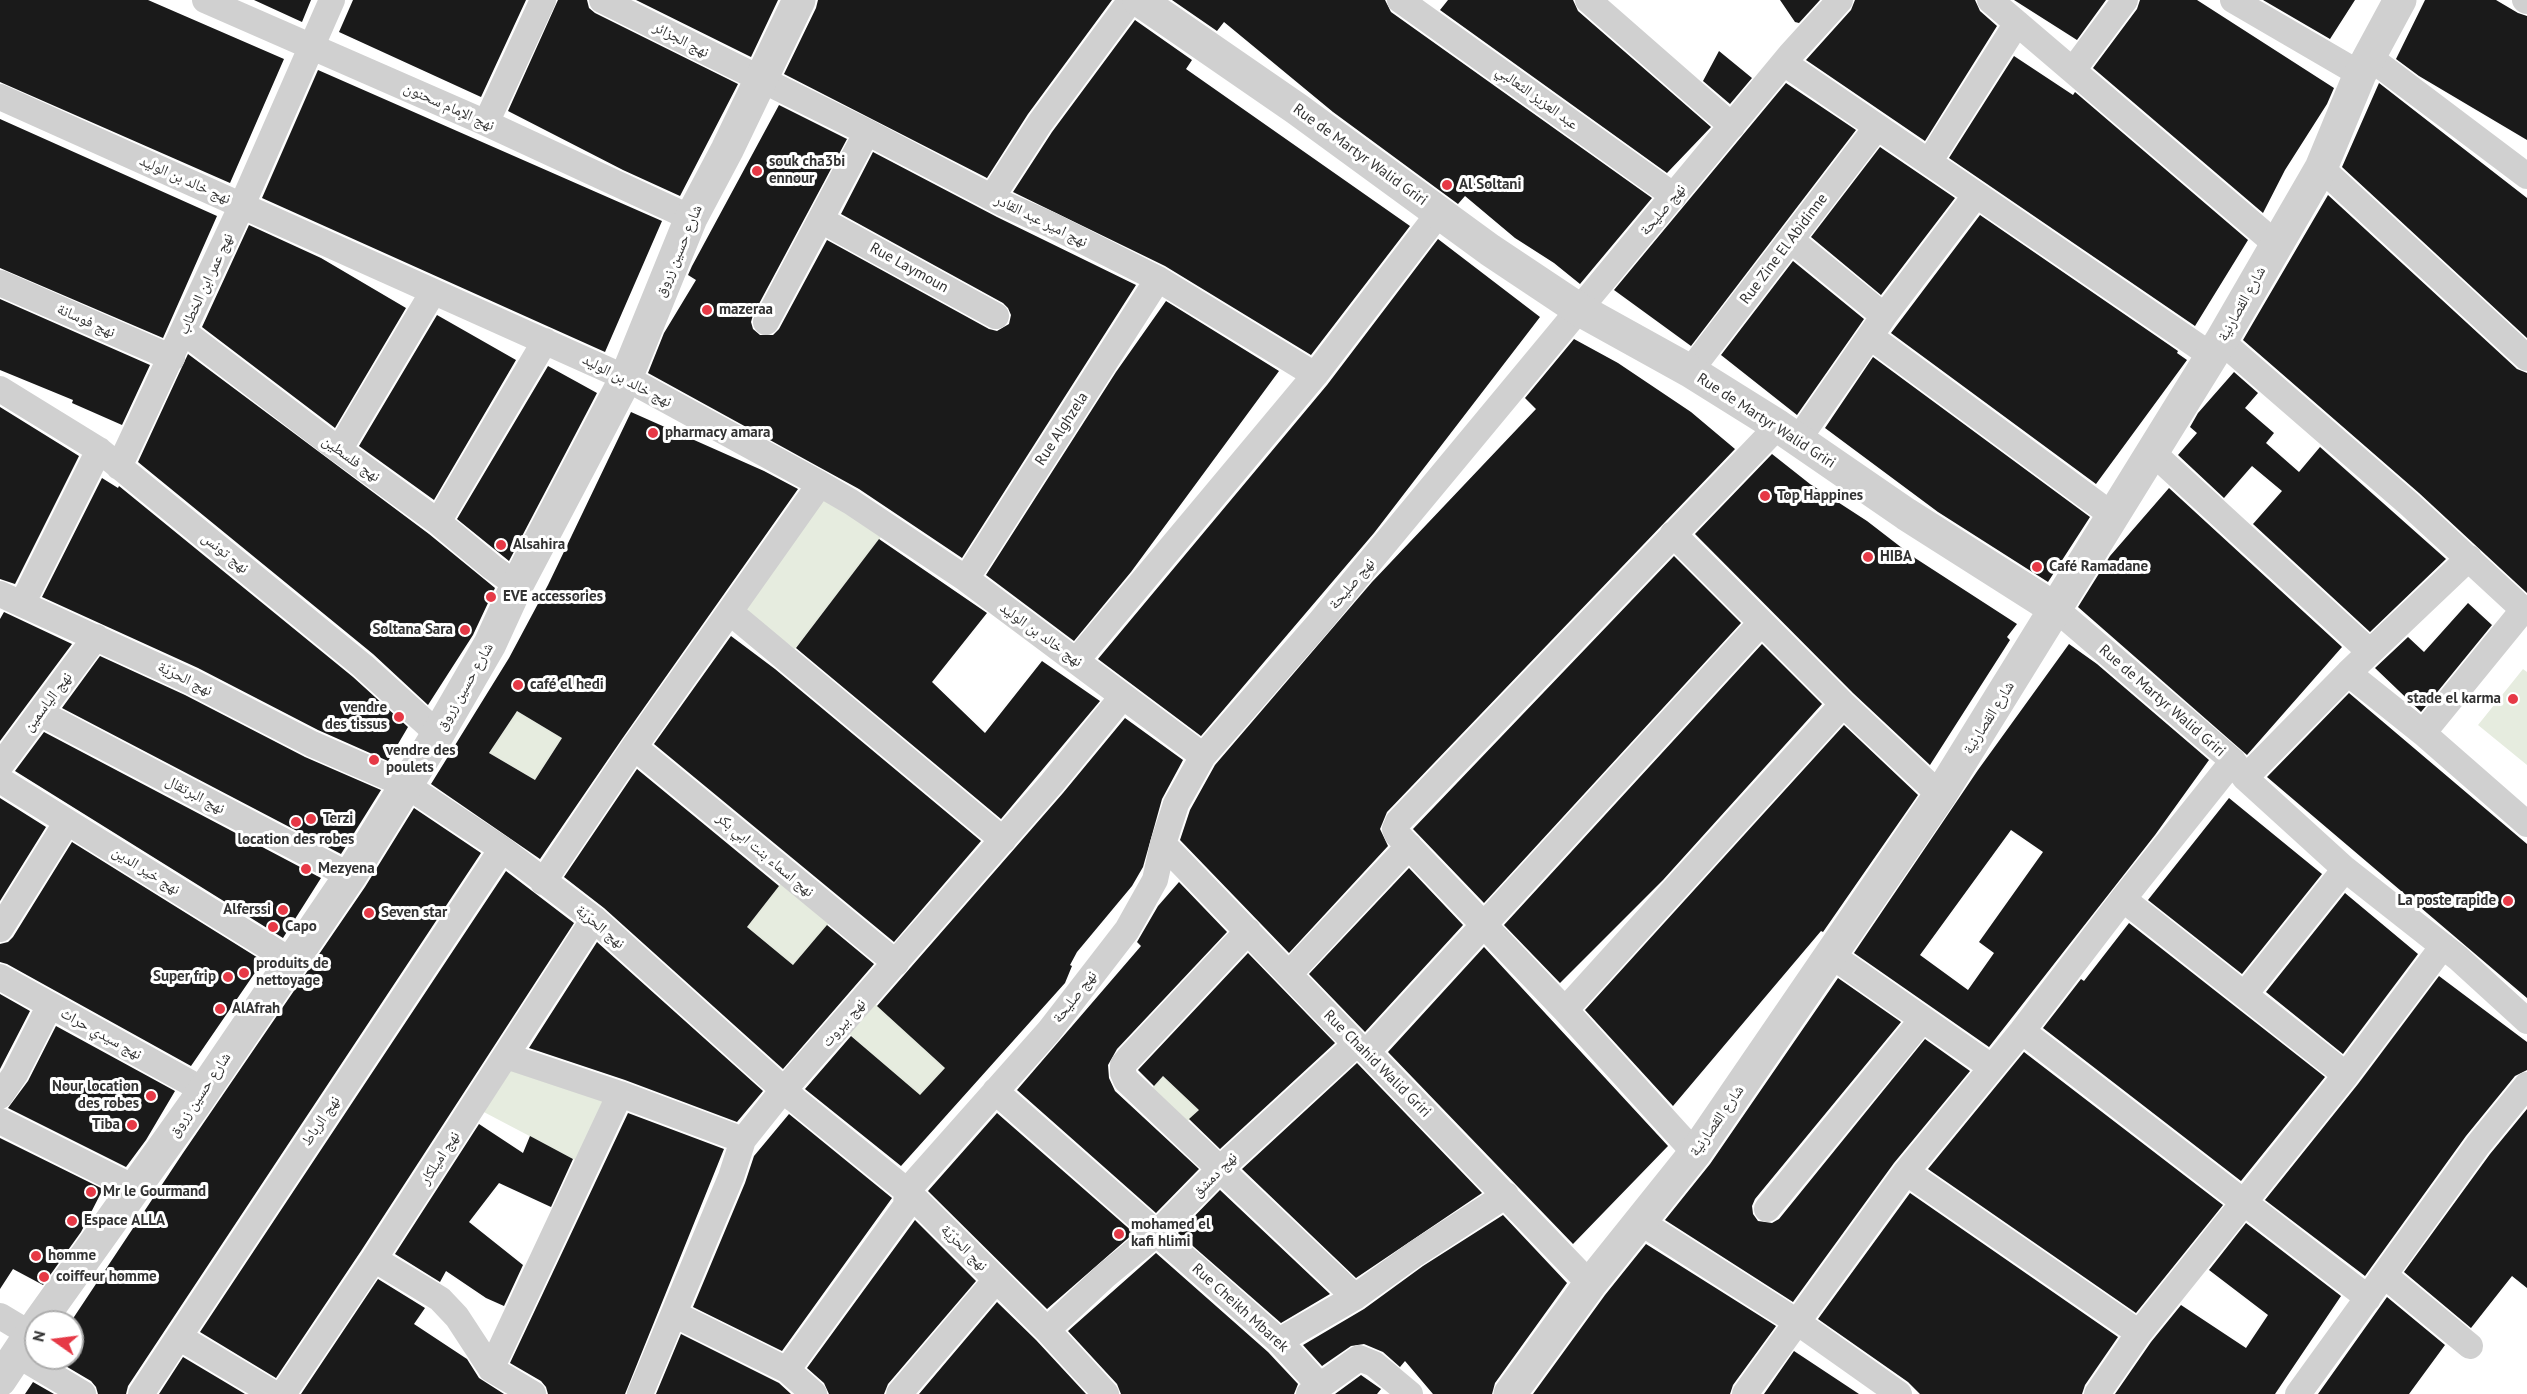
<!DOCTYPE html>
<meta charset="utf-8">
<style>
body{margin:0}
#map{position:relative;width:2527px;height:1394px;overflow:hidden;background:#fff;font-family:"PT Sans",sans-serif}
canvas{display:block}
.north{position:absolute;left:24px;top:1310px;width:60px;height:60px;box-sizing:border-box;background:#fff;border:2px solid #adadad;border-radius:50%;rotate:284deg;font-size:16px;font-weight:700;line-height:24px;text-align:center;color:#333}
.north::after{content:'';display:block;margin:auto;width:21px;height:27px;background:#e63946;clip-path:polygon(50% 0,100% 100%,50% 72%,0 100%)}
</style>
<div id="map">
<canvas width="2527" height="1394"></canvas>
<div class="north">N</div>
</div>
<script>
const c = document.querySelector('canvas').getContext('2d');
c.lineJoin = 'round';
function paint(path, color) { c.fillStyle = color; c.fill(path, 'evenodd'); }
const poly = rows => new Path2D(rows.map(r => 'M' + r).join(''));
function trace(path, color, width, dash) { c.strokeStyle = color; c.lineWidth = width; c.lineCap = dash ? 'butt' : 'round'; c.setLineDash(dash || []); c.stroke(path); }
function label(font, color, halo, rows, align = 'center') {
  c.font = font + ' "PT Sans","Noto Naskh Arabic",sans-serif'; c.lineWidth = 6; c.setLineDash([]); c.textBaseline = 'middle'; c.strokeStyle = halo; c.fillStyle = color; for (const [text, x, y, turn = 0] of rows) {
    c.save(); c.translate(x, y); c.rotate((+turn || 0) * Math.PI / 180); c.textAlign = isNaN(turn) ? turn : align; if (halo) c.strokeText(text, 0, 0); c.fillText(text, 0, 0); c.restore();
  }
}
paint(poly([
 [824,495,881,537,795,649,741,609],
 [2523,669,2527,672,2527,765,2478,725],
 [517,711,562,738,535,780,489,753],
 [782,882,830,922,793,965,747,927],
 [873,1002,945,1068,919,1096,847,1032],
 [507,1064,607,1096,577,1161,480,1110],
 [1163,1076,1175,1087,1203,1106,1182,1127,1146,1094]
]), '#e6ecdf');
paint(poly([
 [0,0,148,0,284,59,230,183,0,82],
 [254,0,311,0,302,22],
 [353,0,526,0,481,97,339,32],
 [558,0,587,0,589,8,595,13,738,84,680,196,623,170,508,111],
 [636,0,778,0,751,57],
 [818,0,1112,0,1028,114,987,178,784,74,816,8],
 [1172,0,1385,0,1391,12,1652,198,1580,284,1554,263,1515,238,1465,196,1458,204,1333,112,1224,22,1217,31],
 [1448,0,1573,0,1578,11,1711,127,1667,173,1440,10],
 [1780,0,1820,0,1799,23,1795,22],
 [1855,0,1975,0,1980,11,1997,26,1925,141,1806,60,1851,10],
 [2014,0,2106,0,2077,40],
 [2140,0,2197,0,2334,88,2327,104,2285,170,2263,213,2093,68,2137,9],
 [2263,0,2355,0,2330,39],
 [2425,0,2496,0,2518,13,2527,16,2527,140,2419,76,2396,59],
 [1135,20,1192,60,1186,69,1410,226,1311,355,1165,266,1013,192,1052,132],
 [1719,51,1752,78,1730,104,1703,81],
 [2014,56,2073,95,2075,92,2248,240,2195,326,1949,158],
 [318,70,662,221,605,352,262,198],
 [1786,83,1856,130,1691,346,1614,290],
 [2379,83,2527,198,2527,338,2342,167],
 [779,105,847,139,753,315,751,322,753,329,760,335,773,335,779,329,827,240,989,329,997,331,1009,324,1011,315,1008,308,1003,303,841,214,873,152,997,217,1136,285,962,558,859,489,648,373,664,333,696,280,688,275,692,266],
 [0,119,217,216,163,338,0,268],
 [1880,147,1955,198,1881,295,1811,237],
 [2328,195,2517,369,2527,373,2527,593,2419,493,2243,340],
 [1980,215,2178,351,2177,353,2187,360,2096,484,1891,333],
 [249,225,321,258,406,308,335,428,202,327],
 [1438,239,1540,317,1374,533,1201,736,1098,659,1327,385],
 [1793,261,1864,319,1797,415,1721,355],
 [0,299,150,365,122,425,72,403,73,400,0,370],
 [1166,301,1279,371,1131,572,1074,641,986,575,1116,372],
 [437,315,516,360,434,500,359,446],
 [1574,339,1618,363,1691,412,1735,449,1387,812,1380,829,1388,846,1289,953,1180,840,1190,810,1215,765,1372,582,1536,409,1525,398],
 [188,354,429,534,495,588,473,635,428,705,373,654,138,462],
 [1873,357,2090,517,2048,582,1938,512,1825,428],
 [548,366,597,393,509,561,457,519],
 [2234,372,2258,393,2245,408,2274,433,2266,443,2299,472,2320,447,2446,559,2370,632,2253,524,2282,491,2252,466,2224,498,2178,455,2197,433,2190,427,2198,413],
 [0,407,79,456,15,584,0,579],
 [631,412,764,471,798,489,622,739,540,859,431,784,509,658,548,585],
 [517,711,562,738,535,780,489,753],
 [1772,454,1810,484,1867,521,1915,558,2017,624,2007,637,2010,640,1930,765,1853,693,1695,534],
 [102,478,118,488,119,486,353,677,408,727,388,761,318,730,198,668,42,597],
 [2169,488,2342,647,2247,755,2078,607,2110,556],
 [879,539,987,613,932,682,985,733,1042,661,1100,701,1001,819,796,648],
 [1674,556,1741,623,1484,903,1413,829],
 [2468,603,2492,625,2421,712,2375,668,2408,637,2424,652],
 [4,612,72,644,0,741,0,619],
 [731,636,775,669,981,841,894,942,654,744],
 [1762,644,1822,704,1663,880,1560,983,1504,925],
 [2069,644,2097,664,2209,760,2155,835,1989,1047,1854,953,1978,770],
 [2011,830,2043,852,1979,942,1994,953,1968,990,1920,955],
 [100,656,185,695,305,757,381,790,341,854,62,708],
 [2349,693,2527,844,2527,998,2267,777],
 [1125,718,1183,760,1162,799,1143,867,1132,886,1077,952,1070,965,1072,966,1065,983,901,1166,805,1089,851,1036,920,1095,945,1068,877,1006,1063,793],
 [1844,725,1918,795,1823,932,1821,931,1673,1106,1585,1010],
 [44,732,321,878,283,938,15,771],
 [637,769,779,886,747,927,793,965,827,925,874,964,783,1069,604,908,564,877],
 [0,798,46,827,0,901],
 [2229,798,2322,874,2242,974,2148,900],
 [414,808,481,853,128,1386,126,1394,98,1394,96,1387,91,1381,52,1358,72,1358,72,1320,183,1153,365,887],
 [72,842,263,961,191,1066,7,964,0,962,0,944,8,942,13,937],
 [1409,868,1463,925,1365,1032,1309,974],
 [506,871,574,923,361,1251,276,1378,200,1332],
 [1179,882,1227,932,1117,1049,1108,1065,1109,1078,1115,1091,1199,1169,1156,1213,1017,1090,1141,946,1137,942,1158,906],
 [2345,893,2418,954,2343,1054,2266,992],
 [2129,923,2325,1077,2241,1181,2043,1028,2081,979,2084,981],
 [597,942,763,1091,737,1122,625,1080,529,1048],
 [1484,947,1668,1146,1573,1244,1388,1052],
 [1248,953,1335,1043,1220,1149,1189,1119,1199,1110,1163,1076,1154,1086,1138,1070],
 [2439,976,2527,1042,2527,1070,2515,1076,2466,1136,2365,1276,2265,1200,2358,1084],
 [1838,978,1901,1022,1755,1199,1752,1206,1753,1214,1758,1221,1772,1223,1779,1219,1925,1039,1970,1071,1894,1163,1793,1302,1665,1220,1710,1164],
 [0,994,30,1011,0,1069],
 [56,1026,175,1091,146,1140,126,1167,8,1108,28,1081],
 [2024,1052,2223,1205,2136,1313,1928,1169],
 [1357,1063,1482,1193,1356,1278,1242,1169],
 [2527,1109,2527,1288,2512,1276,2471,1328,2404,1272,2490,1154],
 [628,1113,724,1149,625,1394,548,1394,546,1387,541,1381,510,1363],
 [997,1113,1134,1233,1047,1309,928,1191],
 [789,1114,892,1198,782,1351,693,1307,745,1183,754,1156],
 [479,1124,523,1153,530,1136,573,1159,551,1207,499,1183,469,1222,523,1265,504,1306,486,1298,446,1271,440,1282,395,1254],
 [0,1138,103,1189,81,1232,43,1285,13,1269,0,1289],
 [1220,1190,1330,1294,1281,1323,1178,1233],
 [1910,1193,2118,1337,2085,1385,2082,1394,1920,1394,1908,1382,1818,1319],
 [1503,1215,1567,1283,1495,1383,1492,1394,1433,1394,1405,1361,1400,1367,1383,1352,1364,1344,1351,1346,1322,1366,1303,1345,1364,1309,1423,1266],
 [915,1220,976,1281,888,1384,884,1394,829,1394,824,1383,807,1368],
 [2246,1223,2341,1296,2275,1394,2115,1394,2151,1342,2181,1305,2246,1348,2268,1315,2209,1270],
 [1646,1244,1776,1326,1733,1385,1730,1394,1533,1394,1605,1295],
 [1156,1253,1268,1352,1298,1384,1294,1394,1121,1394,1117,1384,1068,1331],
 [378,1279,425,1308,414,1324,467,1359,479,1378,504,1394,301,1394],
 [2387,1297,2445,1345,2409,1394,2318,1394],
 [997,1302,1036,1340,1086,1394,919,1394],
 [681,1334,779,1383,791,1394,656,1394],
 [1794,1351,1859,1394,1764,1394],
 [183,1357,245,1394,159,1394],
 [1361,1375,1381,1389,1377,1394,1335,1394],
 [33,1382,54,1394,25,1394]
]), '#1a1a1a');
trace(poly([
 [205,0,486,123,691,218],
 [602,0,867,132,1004,204,1051,225,1158,279,1315,375],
 [1400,0,1674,196],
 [1588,0,1732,126],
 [1990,0,2276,244],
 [2233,0,2360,74],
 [2525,0,2527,1],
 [2369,57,2527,176],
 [1784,63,2212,356],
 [2073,70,2125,0],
 [0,97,626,378,820,484,851,502,966,579,1203,756],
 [486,123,543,0],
 [1929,162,2017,23],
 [2321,168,2527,358],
 [992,197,1040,123,1131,0],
 [821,220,996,316],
 [1791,240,1884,316],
 [0,283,172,358],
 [766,322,867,132],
 [184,332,327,441,438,522,492,567,517,585],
 [1871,337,2112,515],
 [2221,341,2409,504,2527,613],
 [1690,371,1877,127],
 [0,389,99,450,363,666,438,734],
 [1797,441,1884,316,1976,195],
 [339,450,433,292],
 [2152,452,2370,652],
 [119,467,242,205,332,0],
 [438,522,545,341],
 [1673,534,1843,704,1940,795],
 [966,579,1158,279],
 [0,594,192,682,312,744,406,785,502,849,594,919,795,1100,907,1191,1047,1330,1106,1394],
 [22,604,99,450],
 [2057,610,2233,761,2245,778,2345,869,2458,958,2527,1021],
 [730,612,1003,840],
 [1076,661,1315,375,1439,213],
 [2348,673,2423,733,2527,824],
 [40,713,350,876],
 [2423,733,2524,609],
 [634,747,896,963],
 [0,766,96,637],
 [2245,778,2348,673,2469,558],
 [0,780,291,961],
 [1163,844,1356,1044,1367,1052,1590,1284],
 [543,882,634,747,820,484],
 [2123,899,2346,1075],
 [0,929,67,822],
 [1248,931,1128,1059,1123,1065,1123,1073,1126,1080,1355,1297],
 [1831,955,1991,1067],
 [1290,973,1409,846],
 [0,977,203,1090],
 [2245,994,2345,869],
 [1565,1010,1843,704],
 [2022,1031,2368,1298],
 [1367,1052,1761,623],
 [506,1056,620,1094],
 [995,1091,1279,1341,1320,1386],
 [0,1096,15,1074,50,1005],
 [0,1121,136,1189],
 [1695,1153,1565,1010,1397,834,1395,829,1398,822,1778,426],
 [1906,1172,2139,1333],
 [1767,1209,1922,1020],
 [1642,1223,1797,1322,1899,1394],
 [374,1259,440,1299,457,1317,491,1369,533,1394],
 [2384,1275,2470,1346],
 [674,1314,787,1370,814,1394],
 [0,1316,30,1334],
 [1047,1330,1105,1276,1157,1233,1220,1169,1356,1044],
 [179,1337,274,1394],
 [1279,1341,1355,1297,1415,1254,1506,1195],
 [18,1355,83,1394],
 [491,1369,620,1094,743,1140],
 [787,1370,906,1206,907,1191,1049,1031,1127,930,1155,880,1163,844,1176,804,1203,756,1319,623,1790,55,1840,0],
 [141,1394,502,849],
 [283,1394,374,1259,594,919],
 [640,1394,731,1177,743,1140,775,1100,1052,783,1123,696],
 [899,1394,996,1280],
 [1309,1394,1359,1358,1374,1364,1410,1394],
 [1745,1394,1906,1172,2022,1031,2123,899,2233,761],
 [2097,1394,2139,1333,2346,1075,2443,946],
 [2298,1394,2478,1145,2527,1085]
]), '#d0d0d0', 26);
trace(poly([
 [1139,0,1297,109,1490,250,1580,310,1690,371,1778,426,1906,514,2057,610],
 [39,1322,194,1105,350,876,438,734,490,644,517,585,626,378,691,218,727,150,799,0],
 [0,1380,36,1326],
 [1510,1394,1590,1284,1695,1153,1940,795,2221,341,2321,168,2360,74,2400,0]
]), '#d0d0d0', 33);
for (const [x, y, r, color] of [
 [757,171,6,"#e63946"],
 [1447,185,6,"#e63946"],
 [707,310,6,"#e63946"],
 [653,433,6,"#e63946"],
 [1765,496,6,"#e63946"],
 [501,545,6,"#e63946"],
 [1868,557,6,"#e63946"],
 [2037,567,6,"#e63946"],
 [491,597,6,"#e63946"],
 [465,630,6,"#e63946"],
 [518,685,6,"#e63946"],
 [2513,699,6,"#e63946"],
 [399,717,6,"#e63946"],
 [374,760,6,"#e63946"],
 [311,819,6,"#e63946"],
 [296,822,6,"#e63946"],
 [306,869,6,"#e63946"],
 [2508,901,6,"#e63946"],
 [283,910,6,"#e63946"],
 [369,913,6,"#e63946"],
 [273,927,6,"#e63946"],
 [244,973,6,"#e63946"],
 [228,977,6,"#e63946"],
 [220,1009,6,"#e63946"],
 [151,1096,6,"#e63946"],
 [132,1125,6,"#e63946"],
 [91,1192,6,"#e63946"],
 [72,1221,6,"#e63946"],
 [1119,1234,6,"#e63946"],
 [36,1256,6,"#e63946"],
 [44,1277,6,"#e63946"]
]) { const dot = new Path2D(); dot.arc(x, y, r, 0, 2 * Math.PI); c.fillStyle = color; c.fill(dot); trace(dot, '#fff', 2); }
label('15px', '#333', '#fff', [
 ["نهج الجزائر",681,40,27],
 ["عبد العزيز الثعالبي",1537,98,36],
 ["نهج الإمام سحنون",449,107,24],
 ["Rue de Martyr Walid Griri",1360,155,36],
 ["نهج خالد بن الوليد",185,180,24],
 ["نهج صليحة",1663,210,-50],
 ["نهج امير عبد القادر",1041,221,26],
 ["Rue Zine El Abidinne",1784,249,-53],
 ["شارع حسين زروق",679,251,-67],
 ["Rue Laymoun",909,268,29],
 ["نهج عمر ابن الخطاب",206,284,-65],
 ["شارع القصارنية",2242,304,-61],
 ["نهج فوسانة",86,321,24],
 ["نهج خالد بن الوليد",627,381,27],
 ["Rue de Martyr Walid Griri",1766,421,33],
 ["Rue Alghzela",1062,429,-57],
 ["نهج فلسطين",351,459,36],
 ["نهج تونس",225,553,39],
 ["نهج صليحة",1352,584,-50],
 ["نهج خالد بن الوليد",1041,635,36],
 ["نهج الحرّيّة",185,679,26],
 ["شارع حسين زروق",465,687,-60],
 ["Rue de Martyr Walid Griri",2162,701,41],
 ["نهج الياسمين",48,702,-53],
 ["شارع القصارنية",1989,718,-58],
 ["نهج البرتقال",195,795,28],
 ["نهج اسماء بنت ابي بكر",765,855,40],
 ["نهج خير الدين",146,871,32],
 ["نهج الحرّيّة",600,927,40],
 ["نهج صليحة",1075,997,-52],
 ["نهج بيروت",844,1023,-49],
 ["نهج سيدي حراث",101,1034,29],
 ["Rue Chahid Walid Griri",1377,1064,45],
 ["شارع حسين زروق",200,1095,-56],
 ["نهج الرباط",321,1121,-56],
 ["شارع القصارنية",1717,1121,-55],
 ["نهج اميلكار",440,1158,-57],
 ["نهج دمشق",1215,1175,-45],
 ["نهج الحرّيّة",964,1248,45],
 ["Rue Cheikh Mbarek",1240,1308,42]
]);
label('bold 15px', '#333', '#fff', [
 ["souk cha3bi",769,162],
 ["ennour",769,179],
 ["Al Soltani",1459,185],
 ["mazeraa",719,310],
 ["pharmacy amara",665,433],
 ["Top Happines",1777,496],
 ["Alsahira",513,545],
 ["HIBA",1880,557],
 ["Café Ramadane",2049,567],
 ["EVE accessories",503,597],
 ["Soltana Sara",453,630,"right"],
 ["café el hedi",530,685],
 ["stade el karma",2501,699,"right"],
 ["vendre",387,708,"right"],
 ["des tissus",387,725,"right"],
 ["vendre des",386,751],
 ["poulets",386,768],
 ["Terzi",323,819],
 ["location des robes",296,840,"center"],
 ["Mezyena",318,869],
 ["La poste rapide",2496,901,"right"],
 ["Alferssi",271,910,"right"],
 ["Seven star",381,913],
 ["Capo",285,927],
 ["produits de",256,964],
 ["nettoyage",256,981],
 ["Super frip",216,977,"right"],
 ["AlAfrah",232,1009],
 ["Nour location",139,1087,"right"],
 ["des robes",139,1104,"right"],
 ["Tiba",120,1125,"right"],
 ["Mr le Gourmand",103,1192],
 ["Espace ALLA",84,1221],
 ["mohamed el",1131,1225],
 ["kafi hlimi",1131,1242],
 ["homme",48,1256],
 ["coiffeur homme",56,1277]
], 'left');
</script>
